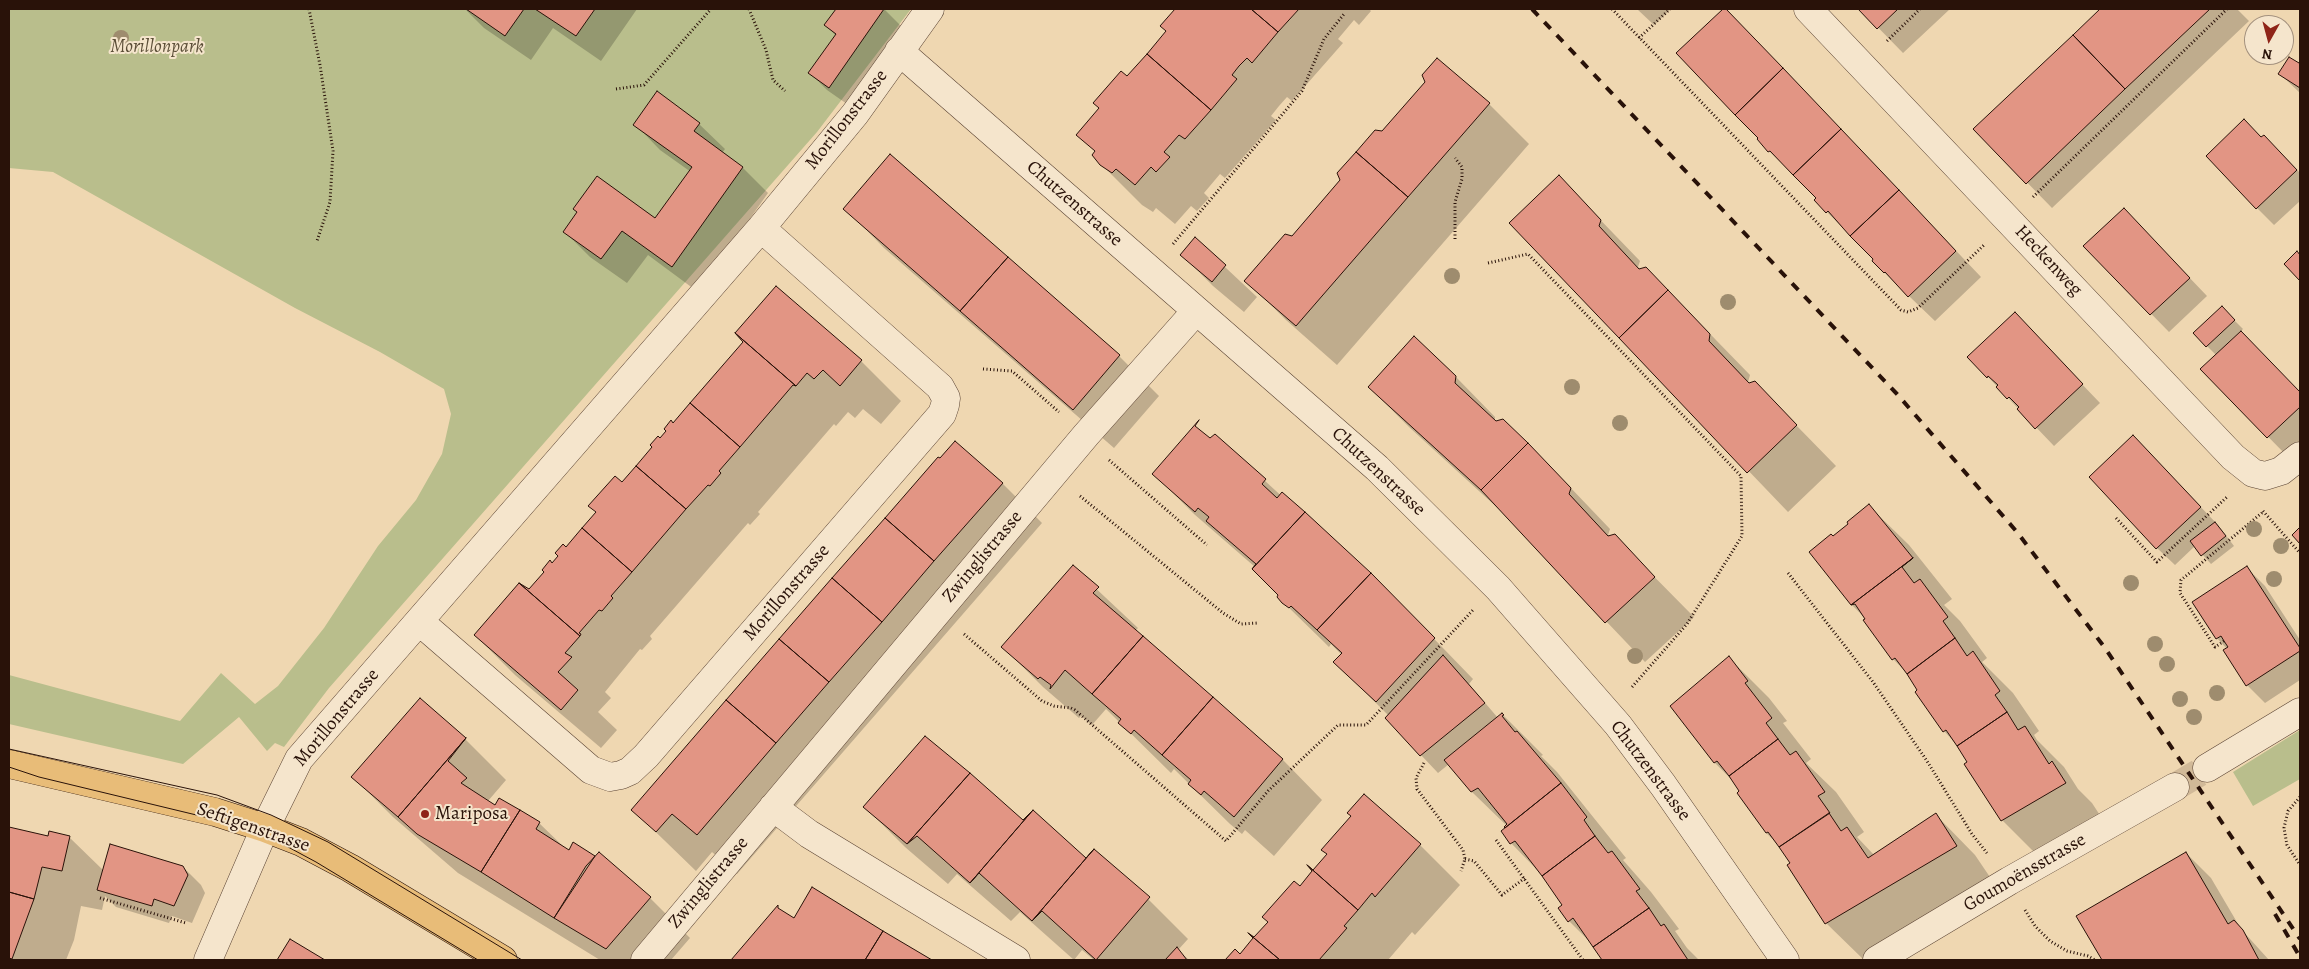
<!DOCTYPE html>
<meta charset="utf-8">
<style>
body{margin:0}
#map{position:relative;width:2309px;height:969px;overflow:hidden;background:#efd7b1;font-family:Alegreya,serif}
canvas{display:block}
.frame{position:absolute;inset:0;border:10px solid #291209;pointer-events:none}
.north{position:absolute;left:2244px;top:15px;width:50px;height:50px;box-sizing:border-box;background:#f5e5cc;border:1px solid #a3917e;border-radius:50%;rotate:187deg;font-size:14px;font-weight:700;line-height:20px;text-align:center;color:#291209}
.north::after{content:'';display:block;margin:auto;width:18px;height:22px;background:#8f2418;clip-path:polygon(50% 0,100% 100%,50% 72%,0 100%)}
</style>
<div id="map">
<canvas width="2309" height="969"></canvas>
<div class="frame"></div>
<div class="north">N</div>
</div>
<script>
const c = document.querySelector('canvas').getContext('2d');
c.lineJoin = 'round';
function paint(path, color) { c.fillStyle = color; c.fill(path, 'evenodd'); }
const poly = rows => new Path2D(rows.map(r => 'M' + r).join(''));
function trace(path, color, width, dash) { c.strokeStyle = color; c.lineWidth = width; c.lineCap = dash ? 'butt' : 'round'; c.setLineDash(dash || []); c.stroke(path); }
function label(font, color, halo, rows, align = 'center') {
  c.font = font + ' Alegreya,serif'; c.lineWidth = 4; c.setLineDash([]); c.textBaseline = 'middle'; c.strokeStyle = halo; c.fillStyle = color; for (const [text, x, y, turn = 0] of rows) {
    c.save(); c.translate(x, y); c.rotate((+turn || 0) * Math.PI / 180); c.textAlign = isNaN(turn) ? turn : align; if (halo) c.strokeText(text, 0, 0); c.fillText(text, 0, 0); c.restore();
  }
}
paint(poly([
 [9,9,911,9,817,132,329,688,284,747,275,743,267,751,239,717,183,764,9,724,9,675,180,721,221,673,255,704,278,686,324,628,378,546,416,500,442,454,451,414,444,389,380,352,295,308,53,172,9,168],
 [2300,730,2300,779,2253,806,2233,772]
]), '#b9be8c');
paint(poly([
 [465,9,637,9,601,61,553,28,531,60,484,28],
 [837,9,884,9,902,27,847,104,827,90,810,73,836,36,826,25],
 [1177,9,1369,9,1371,11,1359,25,1354,20,1338,39,1343,43,1292,101,1287,97,1279,106,1271,116,1276,120,1225,178,1220,174,1204,193,1209,198,1197,211,1191,206,1175,224,1156,208,1153,212,1142,205,1101,164,1096,152,1078,135,1167,31,1162,26],
 [1637,9,1671,9,1654,25],
 [1860,9,1950,9,1903,53],
 [2102,9,2237,9,2249,21,2052,208,1975,129],
 [1750,34,1981,277,1935,321,1885,273,1874,259,1827,212,1818,198,1769,151],
 [2300,63,2300,93,2280,74],
 [1489,104,1529,144,1337,365,1286,320,1246,280,1292,237,1383,133],
 [635,124,699,124,725,149,722,153,743,168,768,193,698,292,648,255,627,283,590,257,565,232,656,220,691,172,660,150],
 [2262,139,2282,154,2300,173,2300,201,2274,225,2257,208],
 [890,156,1119,356,1159,396,1114,448,884,248,845,208],
 [1559,177,1640,261,1638,267,1641,270,1646,268,1750,375,1748,382,1750,384,1755,383,1836,466,1788,512,1511,223],
 [2141,227,2207,296,2169,332,2085,246],
 [1195,239,1257,297,1244,312,1213,286,1182,255],
 [777,288,861,361,901,401,881,424,863,409,855,418,848,412,836,426,834,424,758,512,760,514,750,525,748,523,650,636,652,639,642,650,640,649,605,692,611,698,598,712,617,730,601,748,515,675,475,635,520,583,529,591,745,343,736,334],
 [2222,308,2243,329,2240,332,2300,393,2300,441,2286,455,2202,369,2216,355,2195,334],
 [2032,332,2100,403,2054,446,1969,357],
 [1455,376,1495,417,1495,421,1568,485,1610,529,1608,535,1614,536,1694,617,1645,662,1503,513,1409,427,1369,387],
 [1215,435,1410,614,1473,679,1469,684,1498,718,1502,714,1543,755,1541,756,1557,772,1626,858,1623,860,1651,892,1679,929,1675,931,1687,948,1699,960,1604,960,1592,944,1569,921,1564,905,1542,875,1511,843,1507,826,1472,792,1449,764,1438,773,1421,755,1389,716,1335,662,1342,655,1331,644,1329,647,1324,642,1283,602,1255,567,1194,514,1154,474],
 [2150,454,2218,525,2234,546,2211,564,2195,546,2175,565,2157,548],
 [1002,483,1042,523,737,874,712,852,696,871,633,810],
 [1869,506,1909,545,1952,599,1944,605,1960,621,1987,658,1982,662,2013,693,2039,731,2034,735,2037,740,2064,767,2078,789,2092,803,2105,823,2042,860,2002,820,1969,763,1956,744,1944,731,1910,676,1893,659,1866,619,1852,605,1833,538],
 [1073,567,1138,628,1135,631,1283,760,1322,800,1274,856,1245,830,1242,834,1230,824,1174,769,1171,773,1106,709,1092,725,1081,716,1079,718,1043,687,1003,647],
 [2247,568,2265,586,2300,640,2300,680,2265,703,2247,685,2225,650,2227,649,2217,638],
 [1729,658,1769,698,1787,721,1783,723,1811,759,1806,763,1836,792,1864,832,1857,837,1874,855,1936,815,1975,855,1996,886,1864,960,1826,923,1792,863,1779,845,1766,833,1734,782,1715,763,1672,706],
 [420,699,466,740,506,780,488,801,496,806,539,823,569,852,573,844,595,857,599,854,650,898,690,938,671,960,600,960,458,873,393,817,353,777],
 [865,807,1023,822,1148,899,1188,939,1178,950,1189,960,1094,960,1082,950,1074,960,1020,912,1011,921,957,874,948,884,905,847],
 [9,828,49,838,69,837,104,871,183,867,201,885,205,893,192,923,172,916,169,923,116,907,105,896,102,910,81,906,74,940,66,960,9,960],
 [1420,845,1460,885,1415,935,1412,932,1388,960,1227,960,1235,951,1240,955,1300,888],
 [2186,853,2211,878,2241,929,2269,960,2103,960,2077,916],
 [813,889,930,960,732,960,777,909,794,919]
]), '#0003');
const building = poly([
 [466,9,524,9,505,36,466,9],
 [535,9,595,9,576,36,535,9],
 [836,9,884,9,829,88,808,73,836,34,824,25,836,9],
 [1175,9,1251,9,1278,32,1252,63,1247,58,1239,66,1232,75,1237,79,1211,110,1147,54,1166,31,1160,26,1175,9],
 [1251,9,1299,9,1278,32,1251,9],
 [1723,9,1726,9,1783,68,1735,115,1676,53,1723,9],
 [1858,9,1898,9,1877,29,1858,9],
 [2100,9,2210,9,2125,89,2073,35,2100,9],
 [2073,35,2125,89,2026,184,1973,129,2073,35],
 [1147,54,1211,110,1185,139,1179,135,1164,152,1170,157,1156,172,1151,167,1135,185,1116,169,1112,173,1100,165,1092,155,1095,151,1076,135,1099,108,1093,103,1121,71,1127,76,1147,54],
 [2289,57,2299,63,2300,60,2300,88,2278,74,2289,57],
 [1437,58,1490,103,1408,197,1356,152,1375,130,1382,131,1425,82,1422,75,1437,58],
 [1783,68,1841,129,1793,175,1770,151,1768,152,1757,139,1758,138,1735,115,1783,68],
 [657,91,700,123,694,131,743,167,672,267,622,231,601,259,563,232,577,212,573,209,597,176,655,218,692,167,633,125,657,91],
 [2244,119,2261,137,2264,135,2297,170,2256,209,2206,156,2244,119],
 [1841,129,1899,190,1850,236,1828,211,1826,213,1814,200,1816,198,1793,175,1841,129],
 [1356,152,1408,197,1296,326,1244,281,1285,234,1292,236,1340,180,1337,173,1356,152],
 [890,154,1008,257,960,311,843,209,890,154],
 [1559,175,1601,220,1599,226,1639,269,1646,267,1668,290,1619,338,1509,223,1559,175],
 [1899,190,1956,251,1908,297,1885,272,1884,273,1872,261,1873,259,1850,236,1899,190],
 [2124,208,2190,278,2150,315,2083,246,2124,208],
 [1195,237,1226,265,1212,282,1180,255,1195,237],
 [2297,251,2300,255,2300,281,2284,264,2297,251],
 [1008,257,1120,355,1073,410,960,311,1008,257],
 [776,286,862,360,840,386,823,370,814,379,807,373,796,386,735,333,776,286],
 [1668,290,1710,334,1709,341,1749,383,1755,381,1797,425,1747,473,1619,338,1668,290],
 [2222,306,2235,320,2206,347,2193,333,2222,306],
 [2015,312,2083,384,2035,429,2017,409,2019,407,2009,397,2007,399,1996,387,1998,385,1988,376,1987,378,1967,357,2015,312],
 [2241,331,2300,392,2300,407,2267,438,2200,369,2241,331],
 [735,333,796,386,793,385,740,447,690,403,743,342,735,333],
 [1414,336,1456,376,1455,383,1496,421,1503,419,1528,443,1481,490,1368,387,1414,336],
 [690,403,740,447,719,471,721,473,710,486,708,485,686,509,636,466,652,447,650,445,658,436,660,438,666,431,664,429,671,420,673,423,690,403],
 [1199,420,1195,426,1210,438,1215,434,1266,479,1262,484,1277,498,1282,492,1305,512,1252,569,1256,564,1206,521,1209,517,1198,508,1195,512,1152,474,1199,420],
 [2133,435,2201,507,2156,549,2089,477,2133,435],
 [955,441,1003,483,934,561,885,518,938,457,940,458,955,441],
 [1528,443,1571,488,1569,494,1608,536,1615,534,1655,577,1605,623,1481,490,1528,443],
 [636,466,686,509,632,572,582,528,596,512,588,506,615,476,622,482,636,466],
 [1869,504,1913,558,1851,605,1809,552,1831,534,1833,536,1848,524,1847,522,1869,504],
 [1305,512,1371,573,1317,630,1291,606,1289,608,1282,603,1277,597,1278,595,1252,569,1305,512],
 [885,518,934,561,882,622,832,578,885,518],
 [2215,522,2226,536,2201,556,2190,541,2215,522],
 [2300,527,2300,544,2292,535,2300,527],
 [582,528,632,572,611,596,613,598,602,611,599,610,579,633,581,634,580,636,519,583,529,589,544,572,542,570,550,560,552,563,558,556,555,553,563,544,566,547,582,528],
 [1913,558,1902,567,1914,583,1920,579,1948,617,1943,621,1955,638,1907,674,1895,658,1892,660,1863,620,1865,619,1855,604,1851,605,1913,558],
 [1073,565,1099,587,1093,593,1143,636,1092,694,1065,670,1050,689,1051,685,1040,677,1038,679,1001,647,1073,565],
 [2247,566,2300,648,2300,651,2246,686,2223,650,2228,647,2224,641,2221,636,2216,639,2192,602,2247,566],
 [1371,573,1435,638,1376,702,1333,662,1342,653,1317,630,1371,573],
 [832,578,882,622,829,682,779,639,832,578],
 [519,583,580,636,565,653,572,657,558,672,578,690,561,710,474,635,519,583],
 [1143,636,1213,697,1162,755,1134,730,1131,734,1118,723,1121,719,1092,694,1143,636],
 [1955,638,1967,656,1973,651,2000,691,1995,695,2007,712,1957,746,1946,730,1943,732,1915,692,1917,690,1907,674,1955,638],
 [779,639,829,682,776,743,726,700,779,639],
 [1443,655,1485,703,1420,756,1385,718,1443,655],
 [1729,656,1748,681,1745,683,1772,718,1766,723,1778,739,1729,776,1717,761,1714,763,1670,706,1729,656],
 [1213,697,1283,759,1234,817,1204,791,1201,795,1194,789,1188,784,1191,780,1162,755,1213,697],
 [420,698,466,738,398,817,351,777,420,698],
 [726,700,776,743,697,835,672,814,656,832,631,810,726,700],
 [2007,712,2018,730,2025,726,2049,764,2052,761,2066,783,2001,821,1964,764,1967,762,1957,746,2007,712],
 [1502,713,1504,715,1502,716,1515,732,1517,731,1561,783,1505,828,1504,827,1507,824,1478,788,1471,792,1444,760,1502,713],
 [925,736,970,773,907,844,863,807,925,736],
 [466,738,448,761,467,778,461,783,495,805,499,798,520,810,481,872,417,834,398,817,466,738],
 [1778,739,1790,755,1796,751,1825,792,1818,796,1830,813,1779,847,1768,832,1766,833,1737,793,1739,791,1729,776,1778,739],
 [970,773,1023,820,1033,810,970,883,917,836,907,844,970,773],
 [1561,783,1587,817,1584,820,1595,836,1542,876,1515,841,1510,844,1501,831,1561,783],
 [1364,794,1421,844,1375,897,1372,893,1358,910,1307,865,1313,870,1327,854,1321,850,1351,816,1347,813,1364,794],
 [520,810,540,822,536,829,569,850,573,842,595,856,554,918,481,872,520,810],
 [1033,810,1086,858,1094,849,1032,921,979,873,970,883,1033,810],
 [1829,813,1841,831,1847,827,1868,858,1936,813,1957,846,1825,924,1787,865,1790,863,1779,847,1829,813],
 [9,827,48,836,49,831,70,836,62,871,42,867,34,899,9,892,9,827],
 [1595,836,1608,853,1612,851,1640,889,1636,891,1649,908,1593,947,1573,918,1568,922,1558,908,1562,905,1542,876,1595,836],
 [110,844,183,866,188,875,174,906,154,899,152,906,97,890,110,844],
 [1094,849,1150,897,1096,960,1042,911,1032,921,1094,849],
 [599,852,651,897,606,949,554,918,586,866,599,852],
 [2186,852,2228,924,2234,920,2243,930,2259,960,2102,960,2076,916,2186,852],
 [1307,865,1358,910,1344,926,1347,928,1319,960,1280,960,1248,933,1254,937,1268,922,1262,917,1294,881,1300,886,1312,871,1307,865],
 [812,887,883,931,865,960,731,960,778,905,778,908,794,918,812,887],
 [9,892,34,899,12,959,9,958,9,892],
 [1649,908,1661,926,1664,924,1688,960,1602,960,1593,947,1649,908],
 [883,931,932,960,865,960,883,931],
 [1248,933,1280,960,1225,960,1235,949,1240,954,1253,938,1248,933],
 [290,939,325,960,277,960,290,939],
 [1177,947,1187,960,1165,960,1177,947]
]);
paint(building, '#e29584');
trace(building, '#291209', 1);
trace(poly([
 [2175,787,2207,768]
]), '#d1b998', 28, [28, 14]);
const minor = poly([
 [1808,9,2233,457,2253,473,2265,476,2281,471,2300,456],
 [899,51,1377,468,1498,588,1618,725,1663,785,1785,960],
 [420,622,591,770,610,777,621,775,630,771,646,756,942,414,945,405,946,398,940,387,761,228],
 [2207,768,2300,712],
 [773,807,809,834,1016,960],
 [208,960,265,828,299,759,761,228,855,114,930,9],
 [645,960,1086,435,1196,311],
 [1877,960,2009,881,2175,787]
]);
const major = poly([
 [9,764,215,812,265,828,301,842,350,868,503,960]
]);
trace(minor, '#5a4333', 29);
trace(major, '#291209', 29);
trace(poly([
 [309,9,320,65,333,151,330,202,317,241],
 [749,9,766,50,773,80,785,91],
 [1612,9,1901,310,1908,312,1918,308,1984,245],
 [1639,38,1670,9],
 [1887,41,1920,9],
 [616,89,644,85,711,9],
 [2033,197,2227,9],
 [1455,239,1455,202,1462,179,1462,167,1455,158],
 [1173,244,1302,91,1324,39,1344,14],
 [1488,263,1528,254,1741,476,1742,536,1687,624,1632,687],
 [983,369,1012,371,1059,412],
 [1109,460,1207,545],
 [1080,496,1223,613,1241,624,1258,623],
 [2263,511,2300,553],
 [2116,518,2157,562,2227,497],
 [1788,573,1873,682,1927,761,1972,834,1987,853],
 [964,634,1042,701,1054,706,1071,708,1075,710,1226,841,1268,791,1338,725,1366,725,1473,610],
 [2224,641,2215,647,2180,593,2181,580,2263,512],
 [1424,763,1416,778,1417,789,1463,850,1465,859,1461,871],
 [2300,797,2288,811,2284,828,2287,845,2300,865],
 [1496,840,1583,960],
 [1465,859,1474,861,1502,895,1525,878],
 [100,898,186,923],
 [2025,910,2035,926,2050,941,2067,951,2088,956,2095,960]
]), '#291209', 3, [1, 2.5]);
trace(minor, '#f5e5cc', 28);
trace(major, '#e8bc78', 28);
trace(poly([
 [9,749,217,795,271,815,328,842,522,960],
 [9,767,39,777,213,819,275,840,316,862,478,960]
]), '#291209', 1);
trace(poly([
 [1532,9,1897,394,2017,532,2105,648,2300,939],
 [2275,914,2300,957]
]), '#291209', 4, [9, 9]);
c.fillStyle = '#9e8c6e';
for (const [x, y] of [
 [121,38],
 [1452,276],
 [1728,302],
 [1572,387],
 [1620,423],
 [2254,529],
 [2281,546],
 [2274,579],
 [2131,583],
 [2155,644],
 [1635,656],
 [2167,664],
 [2217,693],
 [2180,699],
 [2194,717]
]) { c.beginPath(); c.arc(x, y, 8, 0, 2 * Math.PI); c.fill(); }
for (const [x, y, r, color] of [
 [425,814,5,"#8f2418"]
]) { const dot = new Path2D(); dot.arc(x, y, r, 0, 2 * Math.PI); c.fillStyle = color; c.fill(dot); trace(dot, '#f5e5cc', 2); }
label('italic 19px', '#5b4e37', '#f5e5cc', [
 ["Morillonpark",157,47]
]);
label('19px', '#291209', '#f5e5cc', [
 ["Morillonstrasse",847,120,-52],
 ["Chutzenstrasse",1074,204,41],
 ["Heckenweg",2048,261,47],
 ["Chutzenstrasse",1378,472,43],
 ["Zwinglistrasse",983,557,-50],
 ["Morillonstrasse",787,593,-49],
 ["Morillonstrasse",337,718,-50],
 ["Chutzenstrasse",1650,771,53],
 ["Seftigenstrasse",253,828,19],
 ["Goumoënsstrasse",2025,873,-30],
 ["Zwinglistrasse",709,883,-50]
]);
label('19px', '#291209', '#f5e5cc', [
 ["Mariposa",435,814]
], 'left');
</script>
